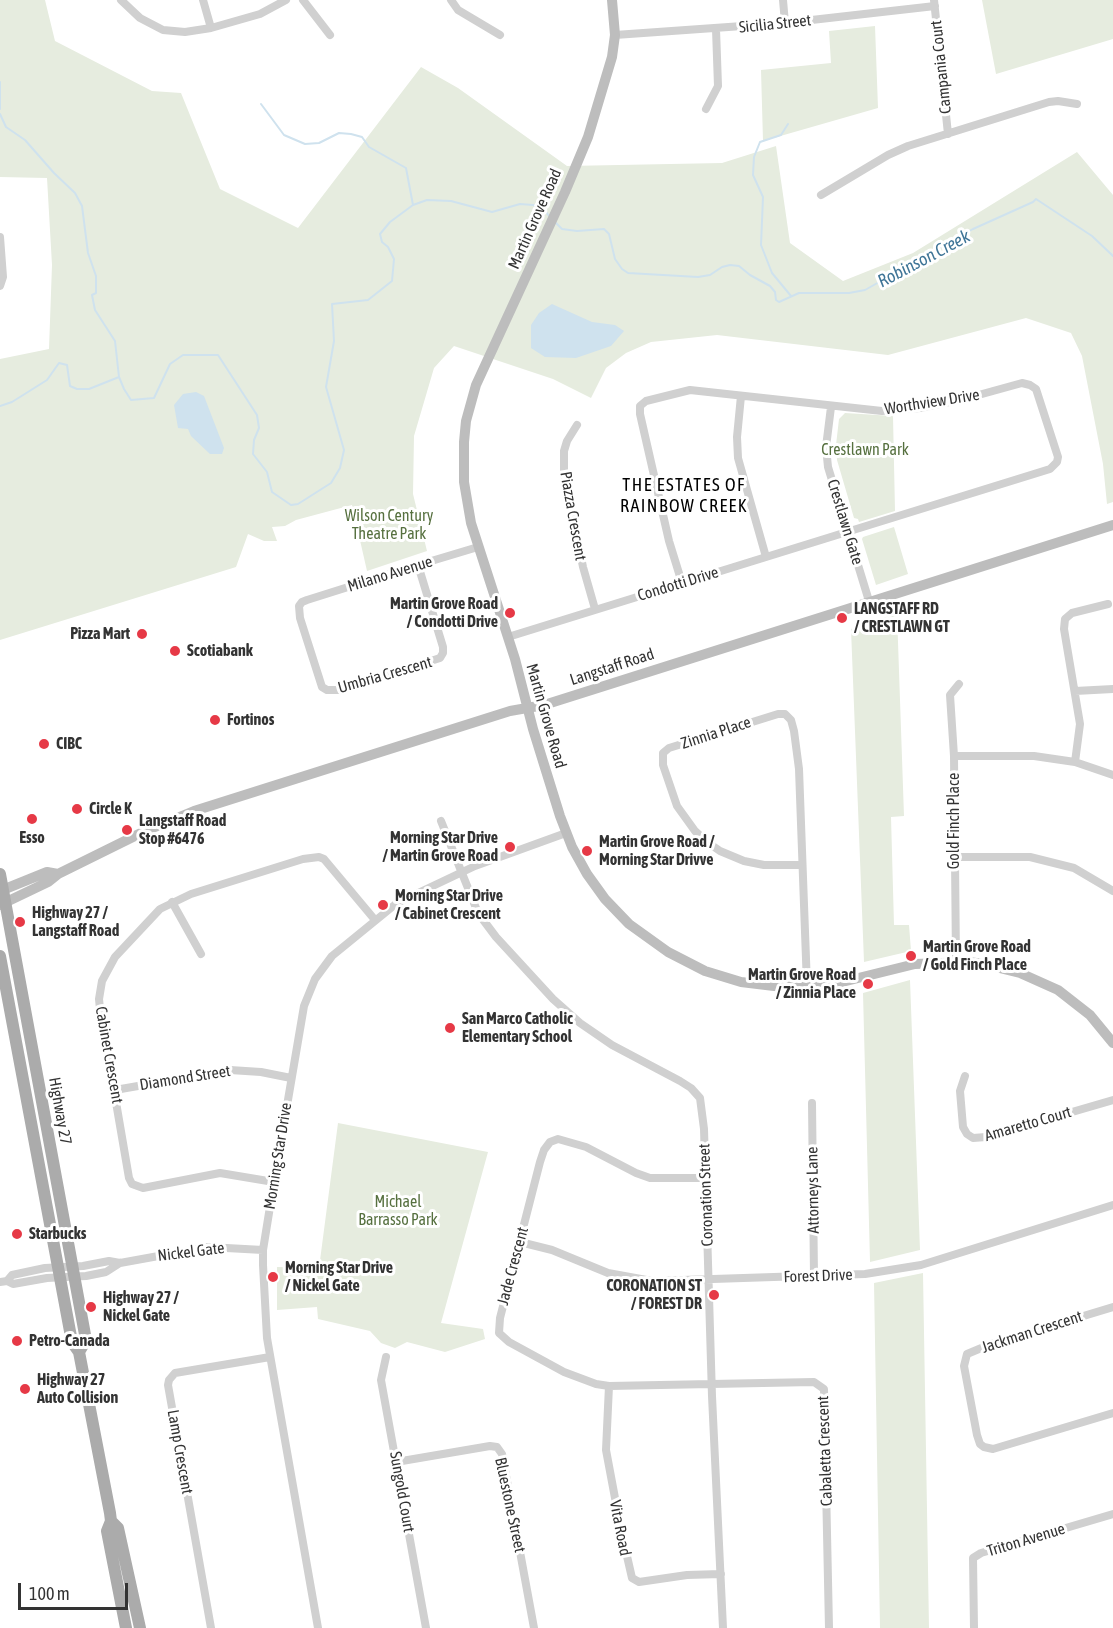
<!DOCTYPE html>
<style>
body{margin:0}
#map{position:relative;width:1113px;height:1628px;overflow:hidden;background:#fff;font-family:"Asap Condensed",sans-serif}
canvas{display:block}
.scale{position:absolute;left:18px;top:1583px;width:110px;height:27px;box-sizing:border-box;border:3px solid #333;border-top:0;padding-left:8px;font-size:18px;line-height:21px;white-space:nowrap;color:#333;-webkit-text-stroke:4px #fff;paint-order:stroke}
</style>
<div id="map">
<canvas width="1113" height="1628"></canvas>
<div class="scale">100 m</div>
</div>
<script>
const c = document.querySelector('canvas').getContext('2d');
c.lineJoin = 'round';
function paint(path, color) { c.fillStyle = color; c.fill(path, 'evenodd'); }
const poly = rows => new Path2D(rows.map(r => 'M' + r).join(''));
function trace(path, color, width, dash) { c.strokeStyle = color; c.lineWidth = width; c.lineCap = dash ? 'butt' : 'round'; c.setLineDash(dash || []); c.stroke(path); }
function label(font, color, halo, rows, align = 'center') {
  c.font = font + ' "Asap Condensed",sans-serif'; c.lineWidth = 6; c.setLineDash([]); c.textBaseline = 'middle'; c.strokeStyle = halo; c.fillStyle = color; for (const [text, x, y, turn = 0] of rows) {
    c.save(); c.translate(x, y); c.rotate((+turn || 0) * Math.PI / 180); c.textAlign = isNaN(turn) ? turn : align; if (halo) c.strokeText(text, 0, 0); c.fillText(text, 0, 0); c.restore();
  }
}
paint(poly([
 [0,0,45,0,55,41,152,91,181,93,220,189,298,228,421,67,458,88,567,166,722,163,776,146,790,243,843,281,913,253,1077,152,1113,195,1113,502,1107,504,1103,464,1082,356,1071,333,1026,318,888,355,717,335,651,342,626,353,606,368,591,398,553,379,454,346,434,368,414,436,413,494,427,551,367,571,352,505,296,520,285,526,272,527,277,541,264,541,248,534,236,567,0,640,0,359,49,349,52,265,47,178,0,177],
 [982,0,1113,0,1113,39,996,74],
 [875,26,878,108,763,141,761,70,831,63,829,31],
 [845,413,893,416,895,511,859,522,858,519,854,518,837,460,836,445,839,419],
 [894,527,908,574,876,585,862,539,863,537],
 [897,613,904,816,891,817,894,925,909,925,911,951,864,962,851,629],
 [910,980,920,1250,870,1262,863,993],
 [338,1123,488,1152,441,1323,483,1329,485,1339,445,1352,407,1342,395,1348,381,1343,370,1331,318,1319,317,1307,277,1310,277,1267,319,1268],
 [923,1273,929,1628,880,1628,874,1283]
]), '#e6ecdf');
paint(poly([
 [552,304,592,322,615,325,624,331,611,346,576,358,545,357,531,348,531,325,539,313],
 [196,392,204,396,224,448,222,454,210,454,191,436,188,429,178,428,174,405,183,394]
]), '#cfe2ee');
trace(poly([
 [0,82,0,109],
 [261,104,284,135,305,144,319,143,339,133,351,134,362,137,369,147,406,168,413,205],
 [0,114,6,127,25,140,54,173,75,193,82,206,88,253,96,276,96,293,92,295,95,310,115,341,119,377,124,389,131,400,154,398,170,364,183,355,218,355,257,415,259,428,254,440,253,454,267,472,272,492,291,505,298,504,331,483,340,468,344,450,326,387,334,341,332,304,368,300,392,281,394,259,388,247,382,242,380,234,390,222,413,205,427,200,451,201,492,212,520,204,533,205,543,208,549,216],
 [788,124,781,135,760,142,754,157,753,175,763,197,761,245,772,273,791,296],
 [555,222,562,229,577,231,604,229,609,234,615,259,622,269,628,273,698,277,710,275,722,267,730,265,739,266,750,275,770,286,775,292,776,300,779,302,799,293,849,293,865,290,973,229,1033,202,1036,199,1092,236,1113,256],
 [0,406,12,402,47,380,59,363,67,365,70,386,77,389,89,389,119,377]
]), '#cfe2ee', 2);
trace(poly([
 [121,0,140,18,163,30,185,32,211,28,260,14,286,0],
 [203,0,211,28],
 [303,0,330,35],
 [451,0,458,10,500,35],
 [783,0,785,23],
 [934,0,948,134],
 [615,35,785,23,935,6],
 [706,109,718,86,716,29],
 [821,195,888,155,908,146,1049,102,1058,101,1077,104],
 [0,237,3,277,0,286],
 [741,396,737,437,738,458,766,557],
 [831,407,826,447,828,467,869,601],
 [577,425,567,441,564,451,564,472,583,567,595,609],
 [418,565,443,647,443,653,440,658,341,690,327,690,322,687,300,618,299,606,302,602,307,600,418,565,478,547],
 [508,637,1050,469,1057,462,1058,457,1036,389,1030,385,1022,383,964,399,920,408,882,411,690,390,646,401,640,406,640,414,669,541,682,583],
 [1075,691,1113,689],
 [954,756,1034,756,1075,762,1113,775],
 [1075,762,1080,724,1064,629,1065,619,1072,613,1108,604],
 [441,821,478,913,496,937,553,999,580,1023,612,1045,680,1081,691,1088,700,1098,704,1129,712,1396,723,1628],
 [954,857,1030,857,1074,868,1113,891],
 [802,865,764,865,744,861,720,851,707,842,695,831,677,806,663,765,663,753,669,748,778,714,785,714,791,720,794,731,799,769,807,986],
 [172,902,201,954],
 [956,962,954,756,950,695,959,684],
 [965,1076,960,1091,963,1127,967,1134,973,1138,986,1137,1113,1100],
 [115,1090,230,1070,261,1072,291,1078],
 [812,1103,814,1276],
 [705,1178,650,1178,636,1173,586,1147,558,1139,550,1142,544,1150,540,1162,500,1318,499,1333,509,1342,564,1372,596,1384,609,1386,814,1382,824,1389,829,1628],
 [274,1182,220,1173,143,1188,132,1184,129,1178,100,1009,99,999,102,981,115,957,160,909,191,894,303,859,319,857,324,859,375,920],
 [520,1242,552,1250,608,1273,652,1281,865,1274,921,1265,1113,1205],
 [7,1281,12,1275,45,1268,83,1266,109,1261,120,1263,208,1247,263,1250],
 [0,1282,7,1281,13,1284,47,1278,86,1276,106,1272,120,1263],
 [1113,1307,991,1344,967,1354,964,1366,977,1435,980,1444,984,1447,993,1449,1113,1413],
 [386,1357,381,1380,426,1628],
 [609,1386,606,1450,621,1530,632,1578,639,1582,687,1575,721,1574],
 [396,1462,490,1446,497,1447,502,1454,534,1628],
 [211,1628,168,1385,169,1380,175,1373,270,1357],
 [318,1628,267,1338,263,1265,263,1250,274,1182,304,1006,315,979,332,956,397,903,475,866,566,833],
 [974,1628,973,1558,981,1553,1113,1514]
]), '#d0d0d0', 8);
trace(poly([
 [612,0,615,35,612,57,588,137,565,192,476,385,466,421,464,442,464,482,471,523,515,659,533,729,560,816,572,847,587,874,605,899,629,924,668,952,705,971,741,982,774,986,798,987,838,983,915,964,969,962,983,964,1020,973,1058,990,1090,1015,1113,1043],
 [0,891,47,872,58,874],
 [0,905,48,882,58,874,143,832,194,811,510,711,544,705,1113,525]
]), '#bdbdbd', 10);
trace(poly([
 [0,874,86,1340,79,1352],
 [0,956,72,1342,79,1352,110,1513,111,1521,107,1531,126,1628],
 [111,1521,118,1528,140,1628]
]), '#ababab', 12);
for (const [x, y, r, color] of [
 [510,613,6,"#e63946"],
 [842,618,6,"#e63946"],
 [142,634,6,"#e63946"],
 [175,651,6,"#e63946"],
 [215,720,6,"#e63946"],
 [44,744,6,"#e63946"],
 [77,809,6,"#e63946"],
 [32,819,6,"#e63946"],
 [127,830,6,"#e63946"],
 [510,847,6,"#e63946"],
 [587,851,6,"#e63946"],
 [383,905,6,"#e63946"],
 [20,922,6,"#e63946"],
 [911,956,6,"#e63946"],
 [868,984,6,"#e63946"],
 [450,1028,6,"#e63946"],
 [17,1234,6,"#e63946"],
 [273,1277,6,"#e63946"],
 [714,1295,6,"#e63946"],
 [91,1307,6,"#e63946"],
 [17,1341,6,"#e63946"],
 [25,1389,6,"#e63946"]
]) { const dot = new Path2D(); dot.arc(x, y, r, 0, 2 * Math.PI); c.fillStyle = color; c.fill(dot); trace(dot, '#fff', 2); }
label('16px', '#333', '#fff', [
 ["Sicilia Street",775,24,-6],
 ["Campania Court",941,67,-96],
 ["Martin Grove Road",535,219,-66],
 ["Worthview Drive",932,402,-9],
 ["Piazza Crescent",573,516,80],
 ["Crestlawn Gate",845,522,73],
 ["Milano Avenue",390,574,-17],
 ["Condotti Drive",678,584,-17],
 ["Langstaff Road",612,667,-18],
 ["Umbria Crescent",385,675,-16],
 ["Martin Grove Road",546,716,74],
 ["Zinnia Place",716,733,-18],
 ["Gold Finch Place",954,821,-90],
 ["Cabinet Crescent",109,1055,80],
 ["Diamond Street",185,1078,-9],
 ["Highway 27",60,1111,80],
 ["Amaretto Court",1028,1124,-16],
 ["Morning Star Drive",278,1156,-81],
 ["Attorneys Lane",813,1190,-91],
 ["Coronation Street",706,1195,-92],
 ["Nickel Gate",191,1252,-7],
 ["Jade Crescent",513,1266,-75],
 ["Forest Drive",818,1276,-2],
 ["Jackman Crescent",1032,1332,-18],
 ["Cabaletta Crescent",825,1451,-92],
 ["Lamp Crescent",180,1452,80],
 ["Sungold Court",402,1492,80],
 ["Bluestone Street",510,1505,78],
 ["Vita Road",620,1528,79],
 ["Triton Avenue",1026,1540,-17]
]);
label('16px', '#56703f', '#fff', [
 ["Crestlawn Park",865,450],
 ["Wilson Century",389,516],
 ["Theatre Park",389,534],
 ["Michael",398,1202],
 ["Barrasso Park",398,1220]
]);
label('bold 16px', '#333', '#fff', [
 ["Martin Grove Road",498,604,"right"],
 ["/ Condotti Drive",498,622,"right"],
 ["LANGSTAFF RD",854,609],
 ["/ CRESTLAWN GT",854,627],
 ["Pizza Mart",130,634,"right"],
 ["Scotiabank",187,651],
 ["Fortinos",227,720],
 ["CIBC",56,744],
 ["Circle K",89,809],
 ["Langstaff Road",139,821],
 ["Stop #6476",139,839],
 ["Esso",32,838,"center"],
 ["Morning Star Drive",498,838,"right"],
 ["/ Martin Grove Road",498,856,"right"],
 ["Martin Grove Road /",599,842],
 ["Morning Star Drivve",599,860],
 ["Morning Star Drive",395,896],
 ["/ Cabinet Crescent",395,914],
 ["Highway 27 /",32,913],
 ["Langstaff Road",32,931],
 ["Martin Grove Road",923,947],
 ["/ Gold Finch Place",923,965],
 ["Martin Grove Road",856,975,"right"],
 ["/ Zinnia Place",856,993,"right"],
 ["San Marco Catholic",462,1019],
 ["Elementary School",462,1037],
 ["Starbucks",29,1234],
 ["Morning Star Drive",285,1268],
 ["/ Nickel Gate",285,1286],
 ["CORONATION ST",702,1286,"right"],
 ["/ FOREST DR",702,1304,"right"],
 ["Highway 27 /",103,1298],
 ["Nickel Gate",103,1316],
 ["Petro-Canada",29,1341],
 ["Highway 27",37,1380],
 ["Auto Collision",37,1398]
], 'left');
label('italic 18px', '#3f7597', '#fff', [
 ["Robinson Creek",924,259,-28]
]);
c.letterSpacing = '1.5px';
label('18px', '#000', '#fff', [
 ["THE ESTATES OF",684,485],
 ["RAINBOW CREEK",684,506]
]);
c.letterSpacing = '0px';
</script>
